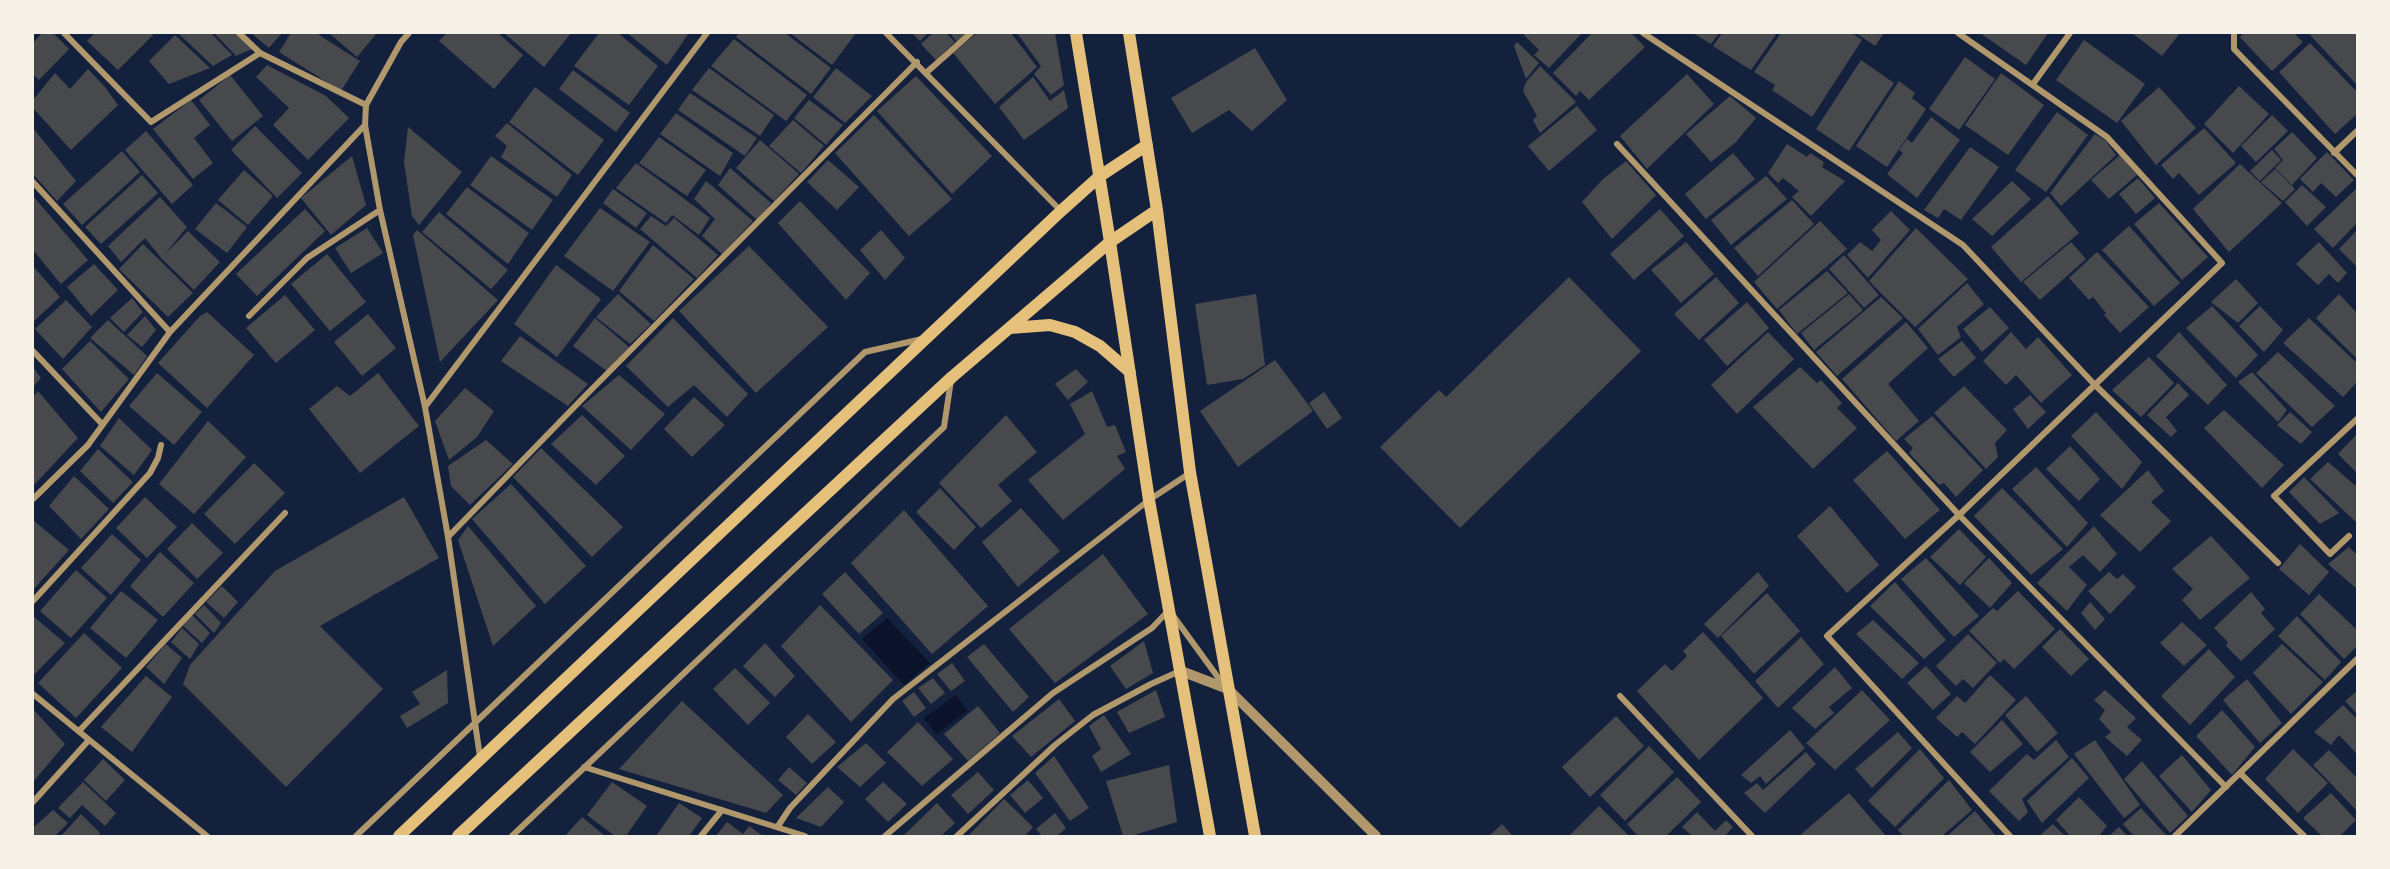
<!DOCTYPE html>
<style>
body{margin:0}
#map{position:relative;width:2390px;height:869px;overflow:hidden;background:#14213d;font-family:Raleway,sans-serif}
canvas{display:block}
.frame{position:absolute;inset:0;border:34px solid #f6f1e7;pointer-events:none}
</style>
<div id="map">
<canvas width="2390" height="869"></canvas>
<div class="frame"></div>
</div>
<script>
const c = document.querySelector('canvas').getContext('2d');
c.lineJoin = 'round';
function paint(path, color) { c.fillStyle = color; c.fill(path, 'evenodd'); }
const poly = rows => new Path2D(rows.map(r => 'M' + r).join(''));
function trace(path, color, width, dash) { c.strokeStyle = color; c.lineWidth = width; c.lineCap = dash ? 'butt' : 'round'; c.setLineDash(dash || []); c.stroke(path); }
paint(poly([
 [887,618,930,663,904,685,862,639],
 [956,695,967,711,936,735,924,718]
]), '#0b132b');
paint(poly([
 [42,33,53,33,69,49,39,80,33,74,33,43],
 [95,33,152,33,153,35,118,70,87,41],
 [178,33,211,33,232,55,213,66],
 [214,33,235,33,252,49,236,56],
 [251,33,282,33,269,48],
 [291,33,316,33,360,61,341,91,279,52],
 [329,33,377,33,357,57],
 [447,33,498,33,523,55,494,89,439,41],
 [504,33,571,33,544,67],
 [599,33,618,33,658,66,629,105,574,66],
 [627,33,689,33,667,65],
 [739,33,785,33,831,68,811,94,736,37],
 [790,33,856,33,832,65],
 [912,33,928,33,920,41],
 [933,33,946,33,955,42,936,60,921,44],
 [950,33,968,33,957,42],
 [977,33,1011,33,1037,67,995,104,953,53],
 [1017,33,1055,33,1064,85,1051,95,1034,74,1041,66],
 [1525,33,1582,33,1549,68,1534,55,1539,50,1524,35],
 [1592,33,1631,33,1645,47,1589,100,1580,91,1576,96,1553,73],
 [1693,33,1719,33,1711,44],
 [1722,33,1777,33,1751,70,1713,46],
 [1781,33,1852,33,1862,40,1812,117,1772,90,1775,85,1754,72],
 [1856,33,1884,33,1875,46],
 [1980,33,2048,33,2026,65],
 [2132,33,2180,33,2162,56],
 [2244,33,2294,33,2303,42,2272,71,2240,37],
 [2312,33,2355,33,2357,35,2357,85,2310,35],
 [175,35,210,68,169,84,149,61],
 [734,39,807,95,786,121,711,66],
 [2084,40,2145,84,2117,123,2056,80],
 [1517,42,1539,63,1526,79,1514,46],
 [2310,43,2357,92,2357,114,2335,134,2279,72],
 [1255,48,1287,100,1252,131,1229,110,1192,133,1171,98],
 [1965,57,1995,79,1959,130,1929,109],
 [1861,60,1894,83,1849,151,1816,129],
 [267,65,326,96,349,118,308,160,273,125,289,108,256,77],
 [1540,66,1576,102,1540,133,1533,120,1537,116,1523,91,1526,82],
 [709,68,774,115,760,136,692,90],
 [836,68,872,96,845,123,813,97],
 [88,69,105,87,118,105,71,150,33,108,33,100,55,73,70,89],
 [573,70,630,113,616,132,559,89],
 [2001,73,2044,105,2008,155,1965,125],
 [1687,74,1714,104,1647,169,1620,136],
 [230,75,263,116,232,141,199,100],
 [916,76,992,156,952,194,877,111],
 [1033,77,1050,101,1064,90,1068,108,1024,140,999,107],
 [1899,81,1915,93,1912,98,1926,109,1887,167,1856,146],
 [2239,86,2269,114,2233,153,2204,124],
 [535,87,604,140,578,175,509,122],
 [2159,87,2196,128,2156,165,2121,121],
 [690,93,757,138,745,156,678,110],
 [1730,96,1756,118,1735,143,1711,162,1686,134],
 [191,100,210,125,194,138,213,163,193,179,153,129],
 [809,100,843,125,826,145,794,118],
 [1577,106,1597,130,1549,171,1528,146],
 [2057,112,2088,135,2046,192,2015,170],
 [676,113,733,153,720,176,660,134],
 [874,115,952,199,909,236,835,153],
 [2272,115,2288,131,2256,162,2241,146],
 [1931,117,1960,140,1917,198,1887,174,1903,153,1899,150,1907,139,1912,143],
 [793,120,824,146,801,173,769,146],
 [507,123,572,175,557,197,501,157,507,146,495,136],
 [255,126,302,173,277,198,231,150],
 [408,127,462,172,419,225,412,216,404,162],
 [33,128,76,181,57,201,33,174],
 [2204,128,2236,163,2199,195,2179,173,2173,179,2161,165],
 [146,131,193,185,172,204,125,150],
 [2292,132,2317,158,2292,185,2275,168,2283,160,2274,149],
 [2095,134,2105,140,2116,155,2061,206,2050,193],
 [659,137,706,170,687,196,639,163],
 [760,140,799,174,774,201,736,168],
 [1787,144,1807,157,1810,153,1824,162,1822,167,1845,181,1811,216,1792,197,1799,191,1783,178,1778,183,1768,173],
 [1970,147,1999,167,1961,220,1944,209,1938,218,1924,210],
 [2272,150,2281,160,2260,181,2250,171],
 [122,151,140,172,82,225,63,204],
 [2327,152,2354,180,2336,197,2321,183,2313,192,2300,179],
 [1733,153,1755,179,1706,219,1685,194],
 [2120,155,2137,175,2109,199,2091,180],
 [352,156,366,205,331,235,301,198],
 [491,156,553,200,532,230,470,185],
 [828,160,859,187,837,210,807,182],
 [1626,161,1656,195,1612,239,1582,202,1603,179],
 [636,163,710,218,699,235,672,215,666,223,616,188],
 [2240,164,2282,203,2229,252,2193,209],
 [730,168,771,203,757,220,718,185],
 [2275,169,2295,189,2283,201,2261,182],
 [244,170,273,196,248,225,218,200],
 [142,175,158,193,101,244,85,227],
 [1766,176,1787,199,1731,245,1711,220],
 [2138,178,2155,198,2136,214,2119,194],
 [706,181,753,221,722,254,702,236,715,219,694,199],
 [2012,181,2031,199,1992,236,1972,219],
 [2302,185,2326,207,2307,226,2285,202],
 [467,187,529,233,508,264,446,214],
 [2357,188,2357,223,2333,248,2314,229],
 [613,189,647,213,636,228,603,203],
 [33,196,88,260,61,284,33,250],
 [2048,196,2079,233,2021,282,1991,247],
 [160,197,187,227,164,255,188,231,220,262,194,290,162,259,145,238,121,262,108,246],
 [1792,200,1814,224,1758,276,1734,248],
 [800,201,870,273,846,300,778,223],
 [216,203,247,227,227,253,195,229],
 [2159,203,2208,257,2182,280,2134,224],
 [600,208,650,242,613,291,564,256],
 [305,209,325,231,257,296,236,274],
 [1660,209,1684,236,1634,280,1610,254],
 [1891,211,1910,230,1868,278,1847,255,1860,242,1872,251,1881,240,1872,230],
 [439,212,508,270,491,289,422,232],
 [651,216,666,226,674,218,718,255,697,278,640,229],
 [1820,221,1847,249,1777,309,1754,282],
 [2129,226,2180,283,2154,306,2102,250],
 [367,228,383,253,351,273,335,248],
 [1916,228,1968,279,1915,327,1869,281],
 [417,230,498,300,440,362,413,235],
 [881,230,905,258,885,280,860,250],
 [2357,230,2357,264,2356,266,2339,249],
 [1686,242,1714,274,1681,303,1651,270],
 [2071,242,2086,259,2040,300,2023,282],
 [2319,242,2347,273,2338,283,2329,274,2318,285,2296,264],
 [143,244,193,293,168,317,119,269],
 [653,245,694,279,654,321,619,291],
 [749,246,828,327,756,393,679,311],
 [2097,252,2149,307,2120,333,2104,315,2106,313,2093,297,2089,300,2069,278],
 [327,254,366,302,330,331,291,284],
 [1844,255,1879,295,1864,308,1829,269],
 [94,264,118,290,91,316,67,287],
 [556,265,601,299,557,357,514,324],
 [33,266,60,297,33,322],
 [1827,271,1848,293,1797,334,1779,310],
 [1569,277,1641,351,1460,528,1380,447,1439,390,1446,397],
 [1716,277,1739,303,1699,340,1674,314],
 [2236,279,2258,303,2238,323,2211,302],
 [1967,283,1984,304,1957,327,1961,337,1938,355,1918,329],
 [618,294,651,324,630,344,596,317],
 [1256,294,1265,365,1243,379,1207,385,1195,304],
 [1849,294,1863,310,1814,350,1801,333],
 [2339,294,2357,313,2357,359,2316,318],
 [285,295,315,330,276,363,246,328],
 [1881,297,1903,318,1837,376,1816,352],
 [132,298,143,312,124,332,110,318],
 [66,300,92,327,63,359,35,329],
 [1747,302,1769,328,1727,366,1704,340],
 [2212,306,2258,355,2236,378,2186,328],
 [2260,306,2283,330,2264,352,2239,326],
 [1990,307,2009,328,1982,352,1963,329],
 [207,312,254,355,207,408,158,363,200,316],
 [368,314,396,348,362,376,334,342],
 [145,316,156,330,142,347,127,335],
 [595,318,629,347,607,371,573,346],
 [673,318,748,394,727,417,694,385,668,407,626,366],
 [2309,318,2357,363,2357,382,2343,397,2283,343],
 [108,320,147,356,134,375,90,338],
 [1906,322,1928,348,1888,384,1919,421,1896,441,1842,379],
 [1768,332,1794,359,1737,414,1711,385],
 [2011,332,2026,349,2038,337,2072,375,2041,403,2016,375,2006,385,1983,361],
 [2179,332,2227,385,2208,405,2156,356],
 [520,336,588,384,568,406,501,361],
 [90,341,129,379,101,412,62,369],
 [1962,341,1976,358,1954,377,1938,359],
 [2278,352,2335,406,2312,427,2256,373],
 [2149,357,2174,383,2141,417,2112,390],
 [1275,360,1313,411,1238,467,1200,411],
 [33,367,41,378,33,387],
 [1800,367,1817,383,1821,380,1842,403,1837,408,1857,428,1813,469,1753,407],
 [1076,369,1088,382,1068,400,1055,384],
 [2252,372,2287,410,2278,422,2238,382],
 [157,373,202,412,174,445,129,406],
 [378,373,419,426,360,473,309,409,337,386,350,396],
 [619,375,665,414,631,450,582,406],
 [2178,383,2189,395,2166,417,2177,431,2171,437,2147,415],
 [1964,386,2007,430,1995,443,1998,457,1986,469,1934,413],
 [465,388,494,411,477,437,449,460,435,421],
 [38,391,78,438,33,486,33,397],
 [1092,391,1107,427,1115,425,1126,452,1117,456,1125,469,1063,520,1028,480,1085,434,1070,404],
 [1324,392,1342,418,1327,429,1309,403],
 [2030,395,2046,412,2028,429,2013,409],
 [694,397,725,425,692,457,664,429],
 [2224,410,2284,465,2262,488,2204,428],
 [2096,412,2142,462,2122,489,2071,436],
 [2290,412,2312,432,2301,444,2277,425],
 [582,415,625,456,596,485,551,444],
 [1006,415,1037,452,998,485,1012,501,981,528,939,483],
 [1932,416,1983,470,1956,497,1944,483,1939,485,1909,453,1913,448,1904,439],
 [119,418,152,450,134,475,100,446],
 [208,421,246,457,194,514,159,484],
 [2357,434,2357,473,2338,454],
 [486,440,513,464,470,505,451,486,448,466],
 [2070,446,2100,479,2079,501,2046,469],
 [541,448,623,527,592,557,513,477],
 [98,449,133,482,113,503,80,471],
 [1887,451,1940,510,1905,539,1853,480],
 [2328,462,2357,487,2357,523,2310,479],
 [254,463,285,493,235,544,204,514],
 [2036,467,2088,523,2067,547,2012,489],
 [2148,470,2164,491,2151,502,2171,521,2140,552,2100,515],
 [74,476,109,509,81,539,49,506],
 [2304,477,2339,513,2320,524,2289,492],
 [511,484,586,566,545,604,472,519],
 [940,488,976,527,954,550,916,512],
 [2002,488,2063,549,2031,575,1974,516],
 [145,497,177,527,147,558,116,528],
 [404,497,439,558,320,626,383,689,286,787,183,684,190,665,275,571],
 [1830,506,1879,565,1847,593,1797,536],
 [1021,508,1060,551,1018,587,982,542],
 [904,510,988,606,932,654,851,563],
 [33,520,69,550,33,590],
 [192,523,223,553,197,579,167,549],
 [468,526,536,606,493,646,458,540],
 [2094,526,2117,554,2100,572,2083,555,2069,567,2087,585,2067,611,2037,583],
 [1959,529,1986,557,1960,585,1930,557],
 [112,534,141,560,111,595,81,568],
 [2211,536,2250,578,2200,620,2182,600,2193,589,2172,569],
 [2300,544,2329,572,2309,595,2279,569],
 [2349,547,2357,555,2357,589,2328,564],
 [160,552,194,583,163,617,130,586],
 [1103,554,1148,614,1055,683,1009,629],
 [1926,558,1979,616,1954,637,1901,579],
 [1989,558,2012,583,1990,608,1964,583],
 [76,570,107,598,71,638,40,611],
 [845,572,883,613,859,634,822,594],
 [1758,572,1769,586,1718,638,1704,624],
 [2109,572,2117,579,2123,574,2136,587,2110,614,2088,591],
 [1895,582,1946,640,1924,659,1870,606],
 [222,586,238,602,224,618,206,602],
 [121,591,158,620,126,658,90,628],
 [2018,591,2055,629,2014,669,2004,659,2000,663,1969,631,1993,608,1997,611],
 [2251,592,2265,609,2261,613,2275,629,2241,661,2226,646,2228,642,2214,628],
 [1767,593,1800,631,1754,674,1721,636],
 [2319,594,2357,630,2357,646,2344,659,2300,614],
 [2090,602,2105,619,2095,630,2081,613],
 [204,605,221,623,214,633,195,614],
 [820,605,893,680,851,722,781,646],
 [192,615,210,633,202,643,183,626],
 [33,616,65,643,33,676],
 [2297,616,2341,662,2325,680,2278,636],
 [1873,620,1919,663,1902,679,1856,634],
 [2182,622,2207,645,2184,666,2160,643],
 [182,628,199,644,190,659,171,642],
 [2060,629,2089,659,2071,676,2042,647],
 [1703,632,1763,698,1699,760,1637,691,1665,664,1672,671,1687,656,1683,651],
 [84,633,122,668,76,718,38,683],
 [1968,634,1997,663,1973,688,1963,679,1956,686,1936,666],
 [1801,637,1824,664,1778,708,1755,681],
 [1144,641,1153,673,1126,689,1110,666],
 [765,643,795,676,775,697,743,666],
 [166,644,182,658,164,684,146,667],
 [984,644,1029,697,1013,712,967,657],
 [2282,644,2323,682,2291,714,2253,673],
 [2209,649,2235,677,2190,725,2161,696],
 [952,663,965,681,951,691,937,674],
 [1926,666,1951,694,1933,710,1907,683],
 [1835,667,1852,688,1829,707,1834,713,1815,729,1792,708],
 [735,668,770,703,748,725,713,689],
 [447,670,448,703,407,728,400,716,420,704,412,692],
 [1990,675,2016,700,1975,744,1962,732,1957,737,1936,718,1957,696,1965,703],
 [146,676,172,697,132,752,101,727],
 [933,678,945,693,931,704,918,688],
 [2247,679,2282,723,2260,743,2223,700],
 [1156,690,1165,717,1129,733,1117,712],
 [1862,690,1890,720,1835,770,1806,743],
 [2105,690,2136,718,2127,727,2142,740,2127,756,2105,737,2111,732,2099,719,2105,710,2094,700],
 [2357,691,2357,714,2345,701],
 [914,692,926,708,914,717,902,701],
 [2026,696,2058,733,2037,752,2005,715],
 [1059,699,1075,721,1031,757,1012,736],
 [682,701,783,795,766,813,619,769],
 [2343,705,2357,719,2357,754,2339,735,2331,745,2314,732],
 [978,706,1000,733,968,761,944,734],
 [33,709,65,744,33,782],
 [2222,710,2255,747,2232,775,2196,736],
 [808,714,836,742,812,764,786,737],
 [1104,715,1131,754,1101,772,1092,756,1101,749,1089,726],
 [1616,716,1644,746,1590,797,1562,767],
 [2002,720,2023,744,1990,772,1970,752],
 [918,722,953,759,922,786,887,752],
 [1790,730,1805,748,1766,784,1760,776,1751,783,1741,775],
 [1898,732,1912,748,1872,788,1855,769],
 [2056,740,2069,757,2022,799,2028,812,2019,821,1989,791,2027,754,2034,760],
 [2095,740,2140,805,2124,818,2074,754],
 [866,743,886,763,860,787,837,767],
 [1649,746,1674,772,1625,821,1600,795],
 [1920,749,1944,778,1895,827,1868,801],
 [2293,749,2328,783,2298,813,2265,779],
 [2329,750,2357,778,2357,811,2313,765],
 [1806,752,1816,764,1765,813,1744,793,1757,783,1763,790],
 [2182,755,2211,790,2192,812,2159,776],
 [1054,756,1089,808,1070,821,1035,773],
 [2072,758,2089,778,2042,823,2027,801],
 [103,759,125,780,106,801,84,780],
 [2142,761,2188,816,2170,833,2124,779],
 [1169,765,1177,822,1131,836,1123,836,1106,781],
 [789,767,807,783,796,795,778,780],
 [978,772,994,790,968,814,951,795],
 [1677,777,1701,802,1666,836,1638,836,1627,824],
 [1028,780,1043,798,1025,813,1010,795],
 [1949,780,1972,810,1942,836,1903,836,1898,830],
 [83,782,116,813,105,826,82,805,70,818,58,808],
 [612,782,647,806,626,836,615,836,587,815],
 [883,782,907,804,888,822,865,799],
 [828,787,844,802,821,827,796,818],
 [1849,793,1886,836,1799,836],
 [2331,793,2356,820,2340,836,2322,836,2303,818],
 [2079,797,2107,826,2099,836,2070,836,2056,820],
 [1004,799,1033,827,1025,836,968,836],
 [679,803,702,818,689,836,656,836],
 [937,803,955,823,941,836,904,835],
 [1599,806,1629,836,1569,836],
 [2141,808,2167,836,2134,836,2123,824],
 [53,810,68,823,55,836,33,836,33,828],
 [1975,811,1996,836,1947,836],
 [1697,812,1715,831,1726,820,1733,827,1725,836,1692,836,1682,827],
 [1055,813,1066,828,1057,836,1042,836,1036,829],
 [81,814,100,833,98,836,61,836],
 [582,817,605,836,565,836],
 [727,822,743,834,749,826,763,836,716,836],
 [1502,824,1513,836,1489,836],
 [2053,824,2065,836,2039,836],
 [2119,827,2127,836,2109,836]
]), '#48494c');
trace(poly([
 [64,33,151,122,260,53],
 [239,33,260,53,366,105],
 [409,33,401,42,366,105,365,125,380,210,425,407,448,537,480,757],
 [886,33,1061,211],
 [1643,33,1963,245,2094,384,2278,563],
 [1958,33,2107,137,2222,263,1959,515,1827,636,2010,836],
 [2234,33,2234,49,2357,175],
 [927,72,971,33],
 [2033,84,2070,33],
 [1617,144,1959,515,2226,787],
 [2334,153,2357,131],
 [33,182,170,332],
 [249,316,307,258,380,210],
 [33,351,102,424],
 [425,407,707,33],
 [33,499,88,445,170,332,365,125],
 [2349,536,2330,554,2274,496,2357,419],
 [448,537,585,396,917,62],
 [33,601,150,473,158,458,161,445],
 [33,694,207,836],
 [1620,696,1752,836],
 [79,731,285,513],
 [584,767,805,836],
 [2240,773,2304,836],
 [33,802,89,740],
 [778,826,790,808,893,699,1149,500,1190,473],
 [356,836,865,352,922,339],
 [512,836,944,427,951,380],
 [701,836,722,810],
 [885,836,1053,693,1152,628,1169,610,1225,687],
 [957,836,1055,745,1093,715,1151,684,1180,671],
 [2175,836,2357,659]
]), '#b1986c', 6);
trace(poly([
 [1181,671,1228,689,1376,836]
]), '#b1986c', 10);
trace(poly([
 [1076,33,1110,242,1149,500,1210,836],
 [1157,210,1190,472,1255,836],
 [1010,328,1050,325,1075,332,1100,346,1130,372],
 [399,836,1061,211,1100,176,1147,145],
 [458,836,952,377,1110,242,1157,210,1129,33]
]), '#e5c07b', 12);
</script>
